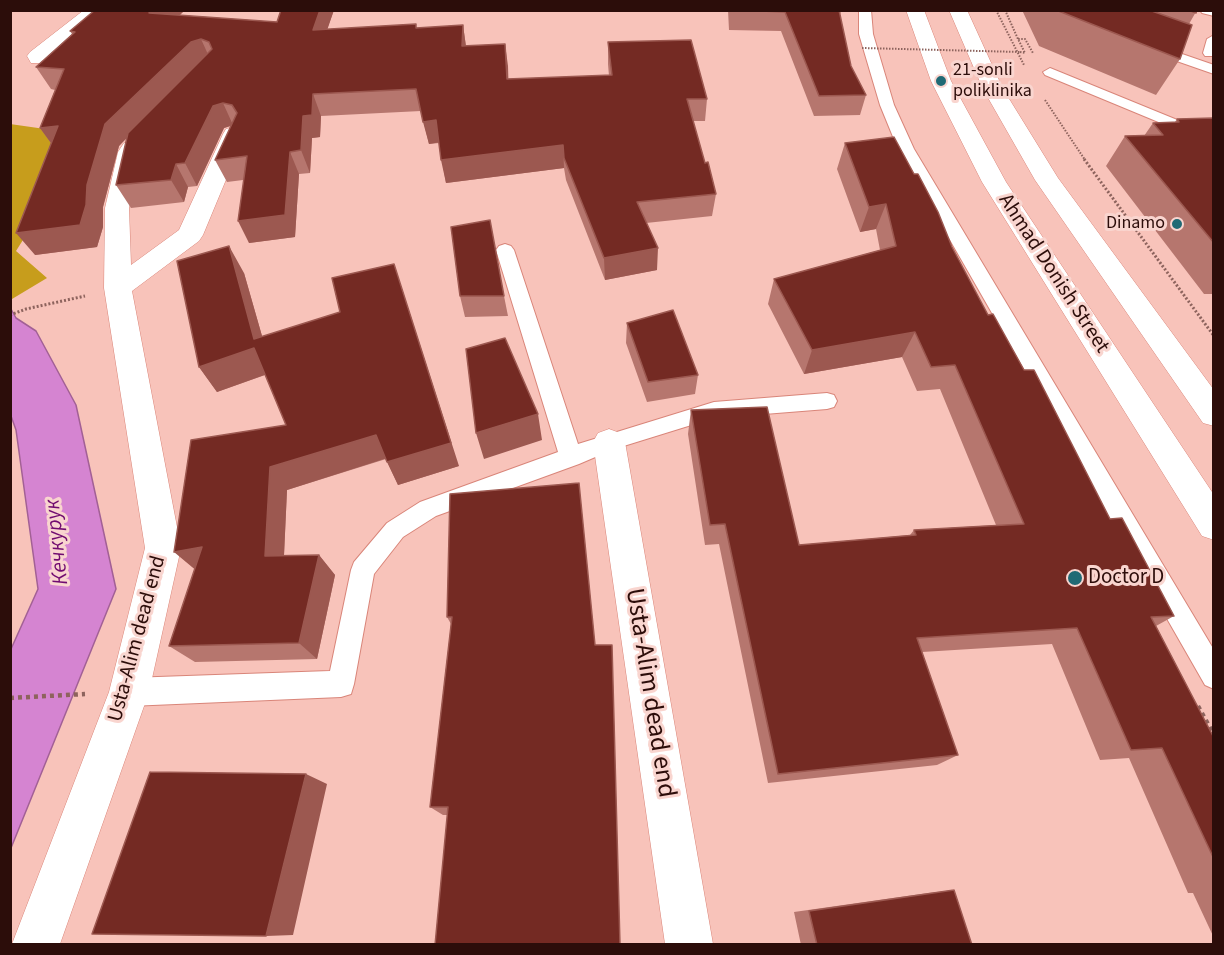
<!DOCTYPE html>
<meta charset="utf-8">
<style>
body{margin:0}
#map{position:relative;width:1224px;height:955px;overflow:hidden;background:#f8c3ba;font-family:"Source Sans 3",sans-serif}
canvas{display:block}
.frame{position:absolute;inset:0;border:12px solid #2c0d0a;pointer-events:none}
</style>
<div id="map">
<canvas width="1224" height="955"></canvas>
<div class="frame"></div>
</div>
<script>
const c = document.querySelector('canvas').getContext('2d');
c.lineJoin = 'round';
function paint(path, color) { c.fillStyle = color; c.fill(path, 'evenodd'); }
const poly = rows => new Path2D(rows.map(r => 'M' + r).join(''));
function trace(path, color, width, dash) { c.strokeStyle = color; c.lineWidth = width; c.lineCap = dash ? 'butt' : 'round'; c.setLineDash(dash || []); c.stroke(path); }
function label(font, color, halo, rows, align = 'center') {
  c.font = font + ' "Source Sans 3",sans-serif'; c.lineWidth = 6; c.setLineDash([]); c.textBaseline = 'middle'; c.strokeStyle = halo; c.fillStyle = color; for (const [text, x, y, turn = 0] of rows) {
    c.save(); c.translate(x, y); c.rotate((+turn || 0) * Math.PI / 180); c.textAlign = isNaN(turn) ? turn : align; if (halo) c.strokeText(text, 0, 0); c.fillText(text, 0, 0); c.restore();
  }
}
paint(poly([
 [10,124,45,129,59,162,43,208,16,251,47,278,12,299]
]), '#c79d1c');
const water = poly([
 [11,309,16,318,36,331,76,405,116,589,11,848,11,649,38,589,16,430,11,416,11,309]
]);
paint(water, '#d584d1');
trace(water, '#a26095', 1.5);
const lane = poly([
 [859,10,871,10,873,34,894,105,914,149,1214,650,1214,689,1205,685,898,149,880,105,859,34,859,10],
 [1200,10,1214,10,1214,16,1202,13,1200,10],
 [1214,35,1214,56,1205,56,1203,53,1207,39,1214,35],
 [1153,44,1214,65,1214,74,1148,51,1146,48,1153,44],
 [1050,68,1214,135,1214,145,1045,75,1043,72,1050,68],
 [505,244,511,246,514,250,578,444,714,402,827,393,834,395,837,401,834,407,827,409,714,418,614,449,579,464,436,516,403,537,374,574,354,684,351,694,341,697,129,706,119,702,115,692,119,682,129,678,330,671,351,570,354,562,387,523,420,502,558,452,496,250,499,246,505,244]
]);
const street = poly([
 [84,10,105,10,47,57,45,63,31,63,27,56,30,52,84,10],
 [234,127,242,129,245,134,203,235,199,241,132,291,181,548,149,692,60,944,12,944,109,692,145,548,104,288,105,208,118,152,124,143,132,141,140,143,143,148,140,152,129,208,131,265,179,230,223,134,226,129,234,127],
 [609,429,620,433,625,442,713,944,665,944,593,442,598,433,609,429]
]);
const primary = poly([
 [906,10,924,10,951,81,1006,182,1214,495,1214,540,1202,536,982,182,931,81,906,10],
 [949,10,967,10,1003,89,1058,178,1214,390,1214,426,1203,423,1035,180,983,89,949,10]
]);
trace(lane, '#d98579', 2);
trace(street, '#d98579', 1);
trace(primary, '#d98579', 1);
trace(poly([
 [996,10,1024,65],
 [1005,10,1018,39],
 [1020,52,1025,53,1018,39,1025,39,1033,53],
 [1045,100,1085,160]
]), '#8d635d', 2, [1.5, 1.5]);
trace(poly([
 [1084,159,1214,336],
 [10,315,26,309,85,296]
]), '#8d635d', 3, [2, 2]);
trace(poly([
 [10,698,85,694],
 [1198,706,1214,735]
]), '#8d635d', 4.5, [4, 4]);
paint(lane, '#fff');
paint(street, '#fff');
paint(primary, '#fff');
trace(poly([
 [862,48,1020,52]
]), '#8d635d', 2, [1.5, 1.5]);
paint(poly([
 [95,10,185,10,180,15,277,22,281,10,334,10,327,29,417,28,463,25,466,46,508,66,508,79,609,76,608,64,608,42,707,99,705,121,693,121,705,163,716,194,712,216,646,223,657,270,605,280,566,180,564,168,446,183,439,143,429,144,421,111,321,116,320,137,312,138,310,173,299,174,295,237,249,243,243,180,227,182,215,160,231,126,224,128,197,186,188,187,184,202,131,208,116,185,127,137,119,146,103,207,103,227,97,247,35,255,51,143,40,128,55,90,51,89,36,67,72,34,70,31],
 [728,10,841,10,840,15,851,66,866,95,860,115,814,116,781,31,729,30],
 [1022,10,1197,10,1189,24,1180,59,1156,95,1039,46],
 [1214,118,1214,294,1204,294,1106,166,1125,136,1144,136,1153,123,1175,122,1177,119],
 [845,143,952,247,988,315,1024,370,1110,519,1174,616,1156,626,1214,738,1214,938,1193,893,1188,893,1129,758,1100,760,1052,644,922,652,958,755,937,765,768,783,719,544,705,545,688,434,691,410,799,545,910,535,914,530,996,525,940,389,917,391,902,357,804,374,768,304,774,279,880,250,876,229,860,232,837,169],
 [244,273,262,336,459,466,398,485,386,459,287,490,284,556,319,555,335,575,317,659,195,662,169,646,286,425,265,375,217,392,199,367],
 [460,296,504,296,508,316,465,317],
 [627,323,698,375,695,394,647,402,626,343],
 [450,494,620,945,447,815,443,815,430,807,451,624,447,617],
 [954,890,972,945,801,945,794,912,928,893]
]), '#b6766e');
paint(poly([
 [151,10,185,10,159,34,149,13],
 [320,10,334,10,320,51,313,30],
 [463,25,466,47,462,46],
 [201,39,211,61,201,63,119,146,103,207,103,227,97,247,35,255,16,233,87,185,105,124,191,42],
 [505,44,508,66,509,101,507,79],
 [313,94,321,116,320,137,312,138,310,173,301,150,303,116],
 [223,103,233,125,224,128,197,186,185,163,213,106],
 [436,120,441,142,429,144,423,122],
 [58,126,56,150,40,128],
 [563,145,564,168,446,183,441,160],
 [290,152,299,174,295,237,249,243,238,221],
 [176,164,188,187,184,202,171,180],
 [886,204,876,229,860,232,869,207],
 [229,246,244,273,270,364,254,339],
 [658,248,657,270,605,280,604,258],
 [394,264,459,466,398,485,387,462],
 [915,332,902,357,804,374,812,350],
 [254,348,270,373,217,392,199,367],
 [538,414,542,440,484,459,476,433],
 [376,435,387,458,287,490,283,576,265,556,270,467],
 [202,547,198,572,174,552],
 [319,555,335,575,317,659,299,643],
 [306,774,327,784,293,935,266,936]
]), '#9c5850');
const building = poly([
 [95,10,151,10,149,13,277,22,281,10,320,10,313,30,416,24,416,28,463,25,462,46,505,44,507,79,612,75,608,42,691,40,707,99,687,99,705,163,708,162,716,194,637,202,658,248,604,258,564,158,563,145,441,160,436,120,423,122,416,89,313,94,312,115,303,116,301,150,290,152,285,215,238,221,247,156,215,160,237,113,232,105,223,103,213,106,185,163,176,164,171,180,116,185,128,133,212,49,209,42,201,39,191,42,105,124,87,185,86,205,80,225,16,233,58,126,40,128,64,69,36,67,75,32,70,31,95,10],
 [735,10,839,10,851,66,866,95,819,96,785,12,735,10],
 [1149,10,1192,25,1180,59,1056,10,1149,10],
 [1188,10,1197,10,1196,13,1188,10],
 [1214,118,1214,243,1125,136,1163,135,1153,123,1179,122,1177,119,1214,118],
 [894,137,914,174,918,174,938,212,952,247,988,315,993,314,1024,370,1034,370,1110,519,1122,518,1174,616,1151,617,1214,738,1214,859,1162,748,1131,750,1077,628,917,638,958,755,778,774,725,524,710,525,691,410,767,407,799,545,916,535,914,530,1024,524,955,365,931,367,915,332,812,350,774,279,896,246,886,204,869,207,845,143,894,137],
 [490,220,504,296,460,296,451,227,490,220],
 [229,246,254,339,340,312,332,278,394,264,451,443,387,462,376,435,270,467,265,556,319,555,299,643,169,646,202,547,174,552,191,440,286,425,254,348,199,367,177,261,229,246],
 [673,310,698,375,648,382,627,323,673,310],
 [505,338,538,414,476,433,466,349,505,338],
 [579,483,595,645,612,645,620,945,435,945,448,807,430,807,452,617,447,617,450,494,579,483],
 [150,772,306,774,266,936,92,934,150,772],
 [954,890,972,945,817,945,809,911,954,890]
]);
paint(building, '#742a23');
trace(building, '#9c5850', 1.5);
for (const [x, y, r, color] of [
 [941,81,6,"#206a75"],
 [1177,224,6,"#206a75"],
 [1075,578,8,"#206a75"]
]) { const dot = new Path2D(); dot.arc(x, y, r, 0, 2 * Math.PI); c.fillStyle = color; c.fill(dot); trace(dot, '#f9d5cf', 2); }
label('18px', '#2c0d0a', '#f9d5cf', [
 ["21-sonli",953,71],
 ["poliklinika",953,92],
 ["Dinamo",1165,224,"right"]
], 'left');
label('21px', '#2c0d0a', '#f9d5cf', [
 ["Ahmad Donish Street",1053,274,57],
 ["Usta-Alim dead end",138,639,-75]
]);
label('21px', '#2c0d0a', '#f9d5cf', [
 ["Doctor D",1088,578]
], 'left');
label('italic 22px', '#710b70', '#f9d5cf', [
 ["Кечкурук",58,542,-96]
]);
label('26px', '#2c0d0a', '#f9d5cf', [
 ["Usta-Alim dead end",649,693,81]
]);
</script>
